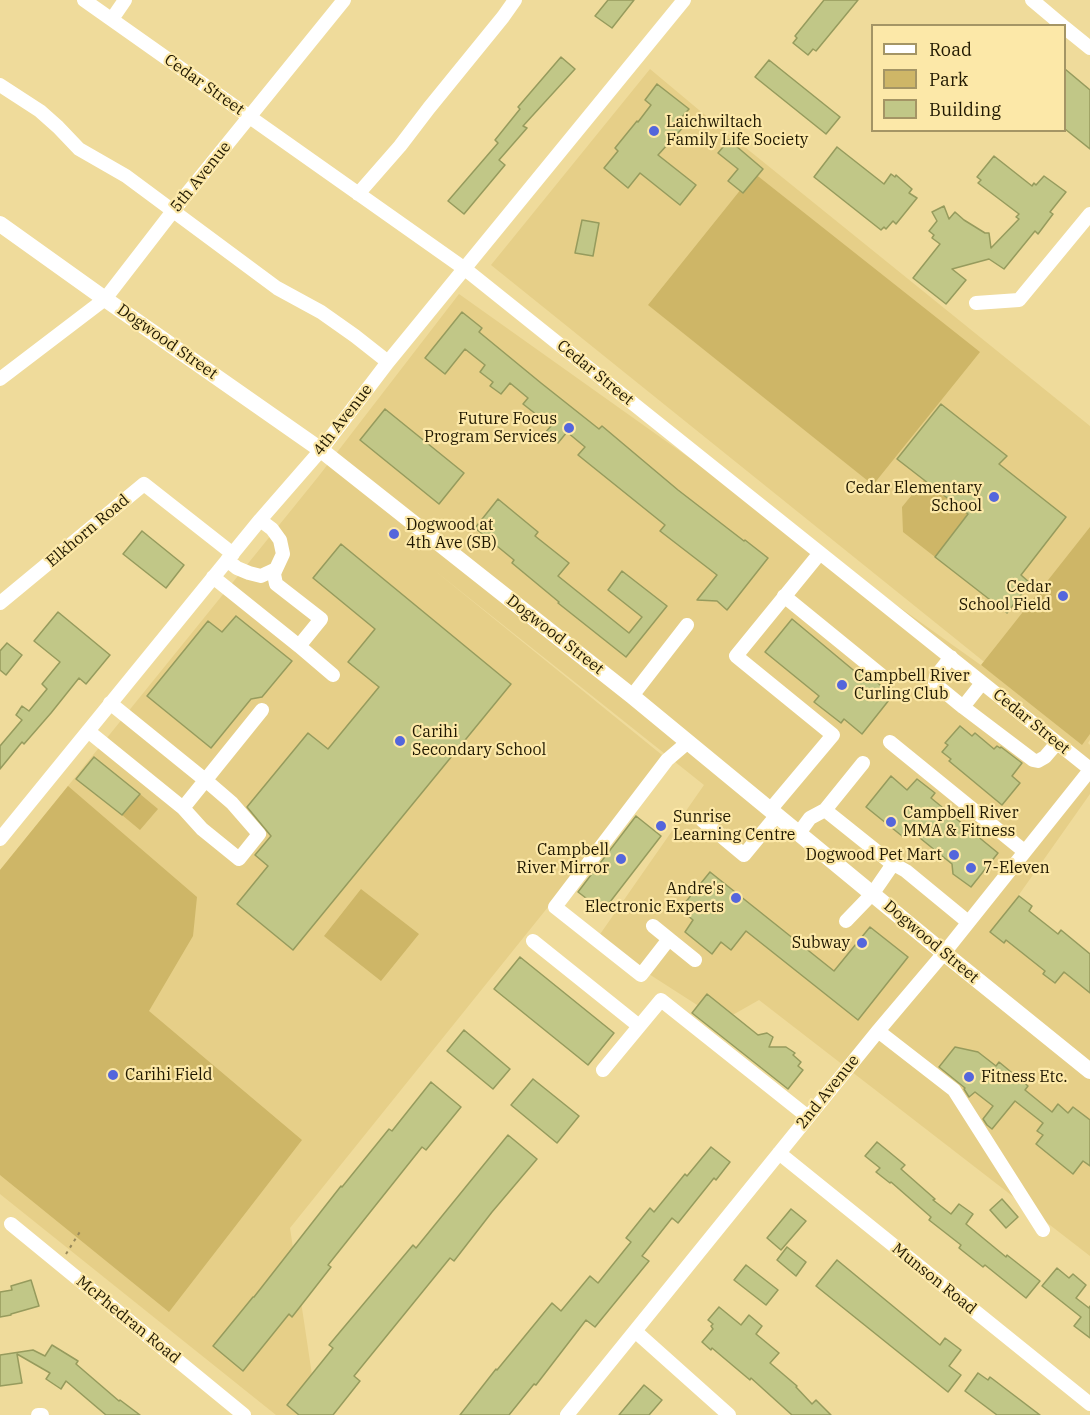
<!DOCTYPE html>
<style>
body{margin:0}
#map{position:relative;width:1090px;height:1415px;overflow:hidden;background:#efdb9b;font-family:"IBM Plex Serif",serif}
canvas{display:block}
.legend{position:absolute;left:871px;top:24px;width:195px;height:108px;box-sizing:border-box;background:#fce8a8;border:2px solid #a49565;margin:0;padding:8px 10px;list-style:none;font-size:18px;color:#211901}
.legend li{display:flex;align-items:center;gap:12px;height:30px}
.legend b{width:30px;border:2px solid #a49565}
</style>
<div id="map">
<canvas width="1090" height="1415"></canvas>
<ul class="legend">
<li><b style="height:8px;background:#fff"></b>Road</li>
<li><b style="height:16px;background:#ceb667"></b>Park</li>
<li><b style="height:16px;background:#c1c787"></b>Building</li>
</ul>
</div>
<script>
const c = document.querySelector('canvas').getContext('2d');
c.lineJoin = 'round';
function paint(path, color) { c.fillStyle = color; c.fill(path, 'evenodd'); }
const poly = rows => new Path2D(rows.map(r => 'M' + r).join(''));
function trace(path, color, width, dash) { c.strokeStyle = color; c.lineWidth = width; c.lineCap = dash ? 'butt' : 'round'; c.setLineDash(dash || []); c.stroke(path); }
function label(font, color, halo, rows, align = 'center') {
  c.font = font + ' "IBM Plex Serif",serif'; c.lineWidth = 4.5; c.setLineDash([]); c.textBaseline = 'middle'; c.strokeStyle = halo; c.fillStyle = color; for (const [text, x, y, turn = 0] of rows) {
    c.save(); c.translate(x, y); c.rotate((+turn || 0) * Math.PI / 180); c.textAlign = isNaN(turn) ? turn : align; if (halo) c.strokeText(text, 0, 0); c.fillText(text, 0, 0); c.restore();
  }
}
paint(poly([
 [650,69,699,110,1090,426,1090,740,1088,743,1090,745,1090,794,1011,906,1090,967,1090,1256,759,1000,722,1021,596,940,704,785,434,570,667,759,290,1228,318,1415,276,1415,0,1194,0,870,318,477,459,294,1044,710,491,265]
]), '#e6cf88');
paint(poly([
 [754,173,980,352,873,485,648,305],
 [924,480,968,514,935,557,903,532,902,507],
 [1090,527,1090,734,1082,745,981,665],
 [68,786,197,897,193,936,149,1011,302,1140,169,1312,0,1175,0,870],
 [140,794,158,809,140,830,122,815],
 [361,889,419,934,381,981,324,936]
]), '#ceb667');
const building = poly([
 [608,0,634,0,612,28,595,16,608,0],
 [824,0,858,0,816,51,813,49,808,55,793,43,797,38,795,36,824,0],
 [561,57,575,69,523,126,527,128,499,160,505,165,464,214,448,201,498,143,495,140,520,109,518,107,561,57],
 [769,60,840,117,826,134,755,77,769,60],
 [1065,69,1090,90,1090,149,1065,129,1065,69],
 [657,84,689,109,681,118,687,123,658,155,696,185,680,205,640,173,628,188,604,168,618,151,615,148,637,121,638,122,651,105,645,100,657,84],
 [729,140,763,169,743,193,728,181,738,169,718,153,729,140],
 [837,147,884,184,891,174,895,177,896,175,912,189,909,193,917,198,896,224,893,221,886,229,884,227,881,230,814,177,837,147],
 [994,156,1032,186,1034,183,1036,185,1044,176,1066,192,1050,212,1053,214,1038,234,1035,231,1004,269,989,259,952,269,966,280,946,304,913,278,940,244,932,238,934,235,929,231,937,221,932,212,944,206,949,219,955,212,964,220,985,233,989,233,991,248,1019,219,1016,217,1019,214,978,183,981,180,977,177,994,156],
 [582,220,599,223,593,256,575,253,582,220],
 [462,312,482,328,479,332,541,383,599,429,602,426,678,490,744,541,745,540,768,558,727,610,717,601,697,600,717,575,660,531,665,525,578,455,585,447,567,432,558,443,545,433,551,426,523,404,528,398,510,383,501,394,490,386,493,382,480,372,485,365,465,349,445,374,425,358,462,312],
 [941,404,1007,456,999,464,1066,517,1021,575,1030,583,1007,613,935,557,968,514,897,459,941,404],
 [385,409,464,473,439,504,360,440,385,409],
 [498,499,538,532,535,536,569,563,558,576,629,633,642,617,608,590,622,571,667,606,626,657,558,603,559,602,512,563,514,560,475,528,498,499],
 [142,531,184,565,166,588,123,554,142,531],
 [341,544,511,684,293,950,237,904,268,866,255,855,271,836,247,807,308,733,328,749,379,687,348,662,375,629,313,578,341,544],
 [58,612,110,655,86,684,79,678,51,713,24,744,22,742,0,769,0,746,22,720,16,715,22,706,29,711,47,689,42,684,60,662,34,641,58,612],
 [236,616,292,661,262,697,251,699,211,748,147,696,208,621,222,632,236,616],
 [792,619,858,674,861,670,893,695,862,734,844,719,841,723,814,702,819,696,765,652,792,619],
 [7,643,22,655,6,675,0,670,0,651,7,643],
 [960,726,972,736,975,733,994,749,997,746,1000,748,1001,747,1022,763,1012,776,1020,783,1002,805,949,761,951,759,942,752,948,745,945,743,960,726],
 [94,757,140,794,122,815,76,779,94,757],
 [891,776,907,790,917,779,935,793,931,798,998,853,971,887,953,874,952,864,915,834,902,836,866,807,891,776],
 [636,816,661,836,603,911,578,892,636,816],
 [710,872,834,971,870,927,908,957,858,1020,746,931,731,950,721,942,712,954,685,932,693,920,680,909,710,872],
 [1019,896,1032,906,1029,911,1058,934,1061,930,1090,954,1090,993,1064,972,1055,983,1043,974,1045,971,1006,940,1004,943,990,932,1019,896],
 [520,957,614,1033,588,1065,494,989,520,957],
 [707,994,758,1035,767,1033,773,1037,769,1047,786,1047,795,1053,793,1055,801,1062,798,1066,803,1070,788,1089,692,1013,707,994],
 [464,1030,510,1069,493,1089,447,1051,464,1030],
 [955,1047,978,1052,996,1066,999,1062,1028,1086,1025,1090,1052,1112,1058,1104,1068,1113,1073,1107,1090,1120,1090,1166,1083,1161,1073,1174,1036,1144,1043,1135,1037,1131,1043,1123,1015,1101,992,1129,987,1125,983,1119,993,1106,975,1092,969,1097,964,1089,965,1088,939,1067,955,1047],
 [533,1079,579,1116,557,1143,511,1105,533,1079],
 [431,1082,461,1107,426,1150,422,1147,328,1265,331,1267,292,1317,289,1314,243,1371,213,1346,253,1297,254,1297,341,1186,342,1187,389,1129,392,1131,431,1082],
 [508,1135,537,1159,492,1212,454,1261,450,1258,354,1376,360,1381,333,1415,299,1415,287,1405,333,1348,329,1345,413,1245,416,1248,508,1135],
 [877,1142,905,1165,901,1169,935,1199,933,1200,951,1214,959,1204,973,1214,966,1224,1006,1257,1007,1255,1040,1281,1026,1298,985,1265,983,1267,959,1248,961,1245,929,1220,931,1217,891,1182,890,1183,876,1172,880,1168,865,1156,877,1142],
 [711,1147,730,1162,716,1180,714,1178,678,1223,672,1218,642,1256,649,1261,595,1327,586,1320,536,1385,534,1384,509,1415,460,1415,496,1369,497,1370,552,1303,561,1311,590,1276,598,1283,631,1242,626,1238,650,1208,654,1212,685,1174,687,1176,711,1147],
 [1002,1199,1018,1217,1006,1228,990,1210,1002,1199],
 [791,1209,806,1221,781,1250,767,1238,791,1209],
 [787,1247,806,1262,796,1276,777,1260,787,1247],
 [837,1260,940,1345,945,1338,961,1350,949,1366,961,1375,948,1392,816,1286,837,1260],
 [746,1265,778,1290,766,1305,734,1280,746,1265],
 [1057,1268,1069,1278,1073,1274,1086,1285,1076,1298,1089,1308,1090,1306,1090,1338,1074,1326,1081,1317,1042,1286,1057,1268],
 [31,1280,39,1306,11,1314,11,1315,0,1317,0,1292,12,1290,11,1286,31,1280],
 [719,1307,741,1325,749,1315,762,1326,756,1334,779,1353,770,1363,797,1386,796,1387,812,1404,816,1400,831,1415,792,1415,751,1378,750,1380,712,1348,711,1350,702,1342,713,1329,711,1326,713,1324,708,1320,719,1307],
 [52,1345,78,1361,76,1364,119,1401,120,1400,140,1415,106,1415,66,1381,61,1389,46,1379,50,1373,17,1354,22,1383,0,1386,0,1355,33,1350,45,1356,52,1345],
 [978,1373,988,1380,990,1377,1040,1415,997,1415,965,1391,978,1373],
 [644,1385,662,1400,649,1415,619,1415,644,1385]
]);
paint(building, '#c1c787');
trace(building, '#969b5d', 1.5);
trace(poly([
 [66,1254,81,1230]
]), '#98895a', 2, [3, 4.5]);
trace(poly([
 [84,0,465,269,1090,769],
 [1032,0,1063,26],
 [112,19,125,0],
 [1064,27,1090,48],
 [0,85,40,111,58,127,79,149,126,176,277,288,321,312,355,336,388,362],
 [358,194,400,146,429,108,503,17,515,0],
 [976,303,1019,300,1090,214],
 [0,379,105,299,173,211,344,0],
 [227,560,237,568,249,573,261,576,276,569,283,554,280,540,272,529,260,520],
 [213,577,299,646,321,619,276,584,274,574,276,569],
 [784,596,881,675],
 [0,603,144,484,233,554],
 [299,646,333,675],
 [951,657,936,676,935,684,963,707,982,683],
 [632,696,687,625],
 [110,703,210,784,232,803,259,834,239,859,202,829,183,808],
 [963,707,1033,760,1038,761,1045,757,1057,743],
 [88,731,183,808,262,710],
 [890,742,1024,851],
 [863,763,825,810,890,862,906,871,968,922],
 [770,810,833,735,736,656,820,553],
 [702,820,744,855,777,815],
 [799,833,810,818,825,810],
 [0,839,260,520,321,450,388,362,684,0],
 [846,921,873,893,893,864],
 [653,926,669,939,641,975,555,907,667,760,688,742],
 [669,939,695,960],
 [533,941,639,1026],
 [878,1031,954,1090,1043,1230],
 [603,1070,661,1000,808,1117],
 [779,1153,1090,1404],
 [11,1224,244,1415],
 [635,1331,729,1415],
 [38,1415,42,1415],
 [567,1415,878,1031,944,953,1090,770]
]), '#fff', 14);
trace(poly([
 [0,224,105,299,321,450,632,696,944,953,1090,1071]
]), '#fff', 16);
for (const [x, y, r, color] of [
 [654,131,6,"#5466dc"],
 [569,428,6,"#5466dc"],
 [994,497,6,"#5466dc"],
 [394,534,6,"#5466dc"],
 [1063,596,6,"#5466dc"],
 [842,685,6,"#5466dc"],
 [400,741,6,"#5466dc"],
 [891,822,6,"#5466dc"],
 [661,826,6,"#5466dc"],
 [954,855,6,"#5466dc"],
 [621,859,6,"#5466dc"],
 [971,868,6,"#5466dc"],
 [736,898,6,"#5466dc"],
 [862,943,6,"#5466dc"],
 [113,1075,6,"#5466dc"],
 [969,1077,6,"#5466dc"]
]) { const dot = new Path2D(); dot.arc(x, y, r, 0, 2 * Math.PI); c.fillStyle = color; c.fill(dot); trace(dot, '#fce8a8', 2); }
label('16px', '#211901', '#fce8a8', [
 ["Cedar Street",204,85,35],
 ["5th Avenue",201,177,-51],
 ["Dogwood Street",167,342,35],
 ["Cedar Street",595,373,39],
 ["4th Avenue",343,420,-52],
 ["Elkhorn Road",88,531,-40],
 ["Dogwood Street",555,635,38],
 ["Cedar Street",1031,722,39],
 ["Dogwood Street",931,942,40],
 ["2nd Avenue",828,1092,-51],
 ["Munson Road",934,1279,39],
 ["McPhedran Road",128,1320,39]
]);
label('16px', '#211901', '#fce8a8', [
 ["Laichwiltach",666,122],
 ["Family Life Society",666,140],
 ["Future Focus",557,419,"right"],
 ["Program Services",557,437,"right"],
 ["Cedar Elementary",982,488,"right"],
 ["School",982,506,"right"],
 ["Dogwood at",406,525],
 ["4th Ave (SB)",406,543],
 ["Cedar",1051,587,"right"],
 ["School Field",1051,605,"right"],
 ["Campbell River",854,676],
 ["Curling Club",854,694],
 ["Carihi",412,732],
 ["Secondary School",412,750],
 ["Campbell River",903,813],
 ["MMA & Fitness",903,831],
 ["Sunrise",673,817],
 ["Learning Centre",673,835],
 ["Campbell",609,850,"right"],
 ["River Mirror",609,868,"right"],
 ["Dogwood Pet Mart",942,855,"right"],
 ["7-Eleven",983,868],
 ["Andre's",724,889,"right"],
 ["Electronic Experts",724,907,"right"],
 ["Subway",850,943,"right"],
 ["Carihi Field",125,1075],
 ["Fitness Etc.",981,1077]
], 'left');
</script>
